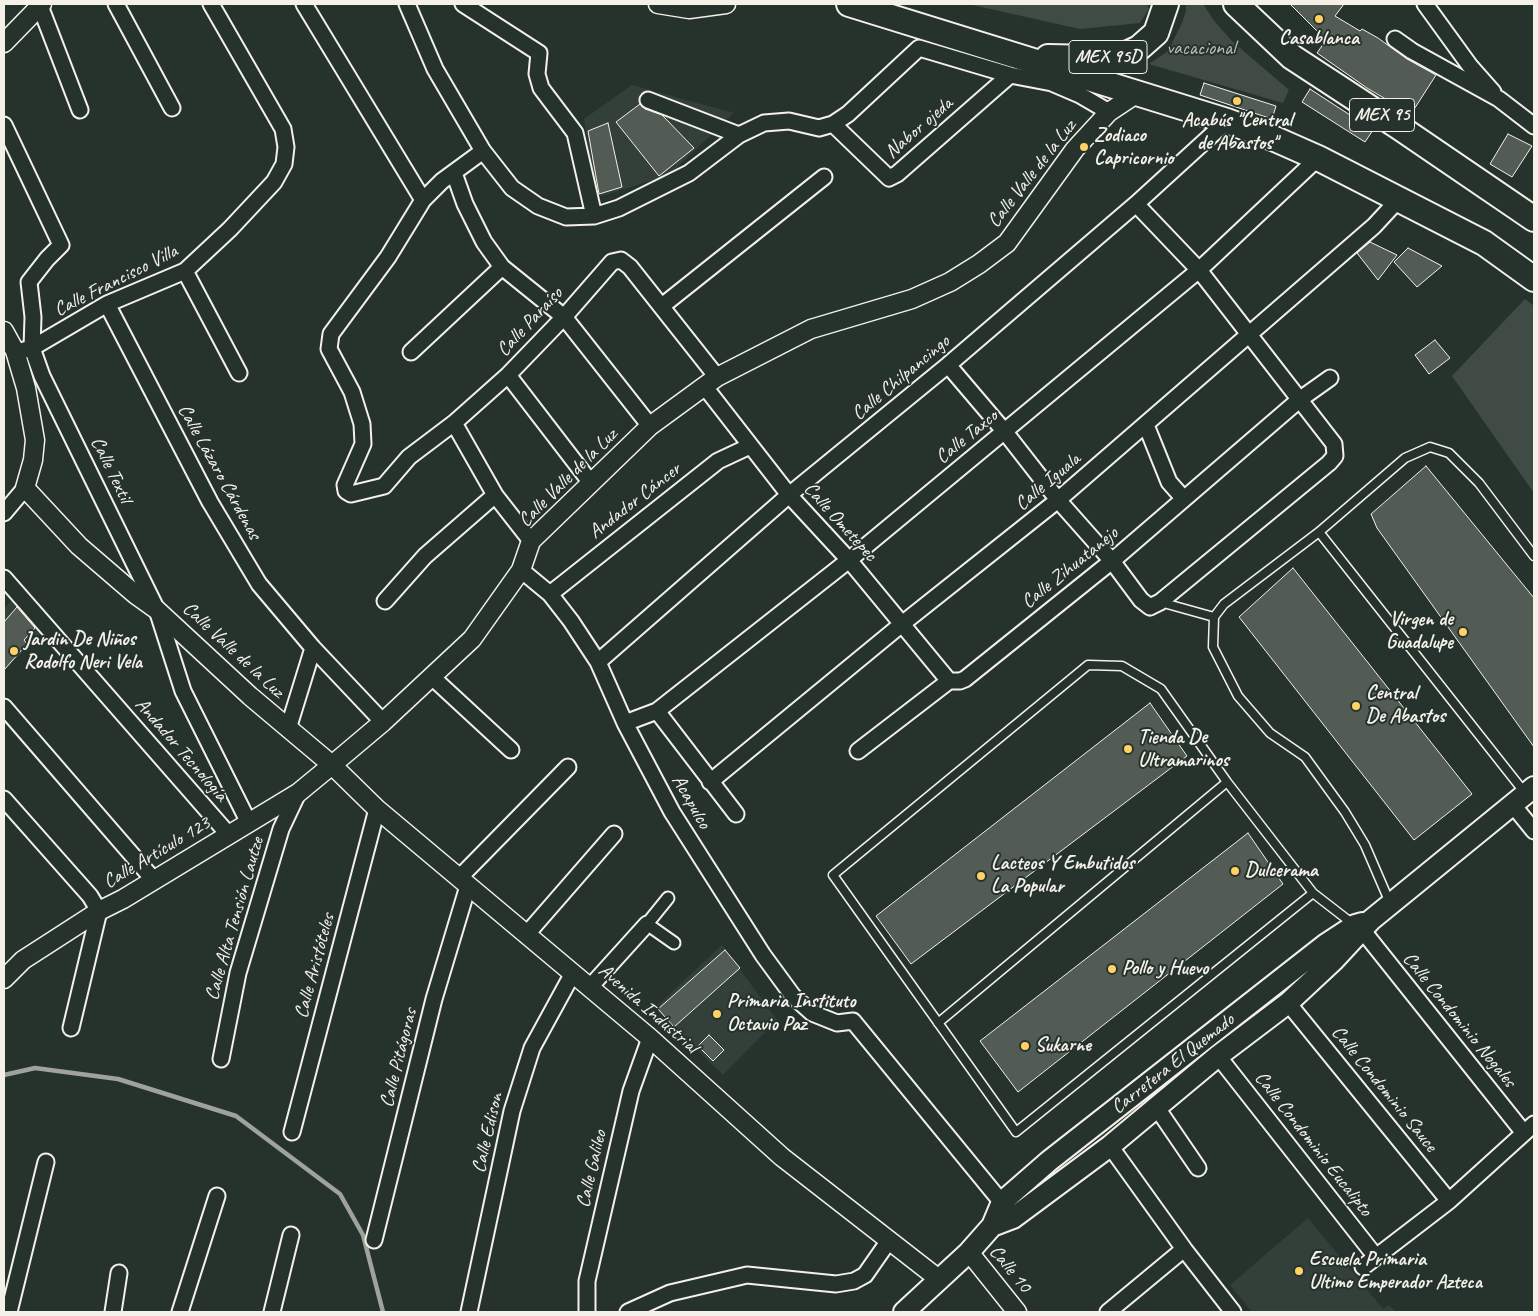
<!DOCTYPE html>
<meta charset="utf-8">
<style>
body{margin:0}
#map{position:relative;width:1538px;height:1316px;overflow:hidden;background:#26332d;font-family:Caveat,sans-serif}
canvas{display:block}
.frame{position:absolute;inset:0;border:5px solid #f4f1e8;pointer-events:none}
</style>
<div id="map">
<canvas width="1538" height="1316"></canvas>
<div class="frame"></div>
</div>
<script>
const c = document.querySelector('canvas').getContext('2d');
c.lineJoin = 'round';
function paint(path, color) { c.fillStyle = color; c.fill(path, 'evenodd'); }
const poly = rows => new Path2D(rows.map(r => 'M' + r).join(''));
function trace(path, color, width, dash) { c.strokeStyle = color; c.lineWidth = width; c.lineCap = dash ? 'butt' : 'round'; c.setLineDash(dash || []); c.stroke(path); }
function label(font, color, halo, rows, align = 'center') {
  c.font = font + ' Caveat,sans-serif'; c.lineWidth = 4; c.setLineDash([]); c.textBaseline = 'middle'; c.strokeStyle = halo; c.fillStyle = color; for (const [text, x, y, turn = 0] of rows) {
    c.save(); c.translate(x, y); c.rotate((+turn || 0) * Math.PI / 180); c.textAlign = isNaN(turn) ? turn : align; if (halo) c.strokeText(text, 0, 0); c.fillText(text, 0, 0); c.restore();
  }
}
paint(poly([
 [632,85,734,113,669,175,602,196,595,194,584,119],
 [13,598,43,631,4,671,4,609],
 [722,945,777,1020,723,1075,655,1008],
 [1308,1218,1383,1309,1389,1305,1396,1312,1252,1312,1230,1285]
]), '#333f39');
paint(poly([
 [968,4,1147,4,1149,9,1140,23,1080,29],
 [1186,4,1203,4,1215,22,1232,41,1289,90,1283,103,1149,64,1168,51,1182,23,1186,11],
 [1525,299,1534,306,1534,493,1452,376]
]), '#414b45');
trace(poly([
 [4,1075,35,1068,118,1079,236,1116,340,1194,363,1235,383,1312]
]), '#9fa39b', 4.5);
const building = poly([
 [1290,4,1344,4,1335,16,1360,31,1362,29,1378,38,1407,59,1436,75,1411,114,1367,88,1317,53,1326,40,1290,4],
 [1204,83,1276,106,1272,119,1200,95,1204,83],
 [1310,89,1373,130,1365,142,1302,102,1310,89],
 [640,104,645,109,662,115,694,148,659,176,616,122,640,104],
 [608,123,622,187,599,194,588,131,608,123],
 [1508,134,1532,146,1512,177,1490,164,1508,134],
 [1370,242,1397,255,1378,280,1357,253,1370,242],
 [1408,248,1442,266,1417,287,1394,262,1408,248],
 [1435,340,1450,358,1429,374,1415,355,1435,340],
 [1426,466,1534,598,1534,747,1377,528,1371,514,1426,466],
 [1293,568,1472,794,1414,840,1239,617,1293,568],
 [17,607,35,628,24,640,27,644,4,670,4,622,17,607],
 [1150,703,1187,756,911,964,876,916,1150,703],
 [1248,833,1283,884,1018,1092,980,1041,1248,833],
 [725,950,740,968,674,1027,658,1009,725,950],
 [709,1035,724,1050,713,1061,698,1046,709,1035]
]);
paint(building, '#525c55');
trace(building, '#f4f1e8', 1);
const service = poly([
 [1319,532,1525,793],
 [1160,602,1214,617],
 [1214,617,1224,604,1319,532,1405,458,1430,447,1449,453,1479,483,1534,556],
 [1214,617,1213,647,1238,696,1270,733,1305,757,1345,812,1365,845,1390,903],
 [1313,893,1016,1132,833,875,1088,665,1122,666,1161,689,1227,782,1313,893,1353,924],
 [938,1023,1227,782]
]);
const pedestrian = poly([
 [668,898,647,924,674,943]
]);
const minor = poly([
 [116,4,172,108],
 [304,4,423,200],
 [407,4,435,69,483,151,512,188,538,206,566,217,594,216,619,208,689,173,739,135,764,123,789,121,819,128,833,124,848,114,919,48,1010,75,1052,83,1080,95,1109,112],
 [463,4,539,53,537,74,541,88,575,133,594,216],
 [1425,4,1470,66,1493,92],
 [40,6,80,110],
 [1395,39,1412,51,1499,99,1534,126],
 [648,100,739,135],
 [833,124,889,178,897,174,1010,75],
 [4,125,61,245,47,259,29,282,33,317,32,348,42,376,157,610,183,691,249,823],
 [483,151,442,181,423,200,388,257,331,334,329,349,352,392,362,424,363,444,345,485,346,491,351,494,384,486,409,457,454,423,508,375,564,317,612,262,621,260,630,267,717,377],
 [454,173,465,204,484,242,502,267,564,317,650,426],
 [185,271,239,373],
 [107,304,210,502,259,584,313,648,383,722],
 [662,306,824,177],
 [24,350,32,348,107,304,185,271,230,229,274,182,284,164,286,147,283,129,211,4],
 [411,352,502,267],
 [948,365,1005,432,1058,500,1112,561,1141,600,1150,607,1160,602,1329,463,1335,456,1334,444,1199,270,1136,204],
 [508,375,591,483],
 [705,387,789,495,849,560,949,681],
 [454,423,495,495,531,541],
 [1146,425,1169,482,1184,499],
 [4,513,25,488],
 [521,570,550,594,571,621,598,662,625,723,672,812,763,955,793,996,812,1013,837,1023,853,1021,1008,1210],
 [4,578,229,835],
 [550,594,718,461,750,446],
 [385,601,425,556,495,495],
 [598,662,789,495,948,365,1136,204,1227,121],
 [432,677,511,750],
 [4,707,153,879],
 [657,711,736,814],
 [625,723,657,711,849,560,1199,270,1318,158],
 [288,729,313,648],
 [858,751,949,681,960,681,965,679,1112,561,1299,400,1330,378],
 [710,782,902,624,1058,500,1374,226,1399,199],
 [4,799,90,896,99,911,71,1028],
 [1513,805,1534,831],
 [459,878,568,767],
 [1355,925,1363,931,1524,1133],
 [526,935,614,834],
 [590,987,647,924],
 [1288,1003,1449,1201],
 [1218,1056,1376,1257],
 [221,1059,238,973,281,829,298,793],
 [1157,1108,1198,1168],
 [292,1132,377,809],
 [1110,1146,1184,1249,1233,1312],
 [374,1240,434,999,468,886],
 [1363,1267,1449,1201,1534,1124],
 [9,1312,46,1162],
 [113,1312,119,1273],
 [180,1312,217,1196],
 [272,1312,291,1235],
 [469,1312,512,1111,532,1048,573,973],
 [587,1312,587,1281,631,1091,650,1038],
 [628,1312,670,1293,747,1275,836,1284,854,1281,865,1275,888,1242],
 [1108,1312,1184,1249]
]);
const tertiary = poly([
 [658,4,689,9,726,4],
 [4,43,42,4],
 [4,331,15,351,26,388,35,440,33,460,25,488,79,546,136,595,157,610,250,696,332,765,377,809,650,1038,782,1157,940,1280],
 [4,979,23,960,99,911,123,899,298,793,332,765,383,722,472,639,521,570,531,541,650,426,717,377,811,329,912,299,950,282,979,264,1007,243,1075,149,1109,112,1136,94],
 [969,1252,1017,1312]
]);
const secondary = poly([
 [992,1226,1013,1218,1110,1146,1218,1056,1288,1003,1333,961,1371,920,1534,787],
 [904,1312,969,1252,992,1226,1002,1202,1049,1161,1326,944,1355,925,1362,923]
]);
const trunk = poly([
 [849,4,1227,121,1275,139,1318,158,1484,243,1534,279],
 [1236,4,1292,57,1399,127,1534,219],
 [1048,57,1096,58,1122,56,1139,48,1156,33,1166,4]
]);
trace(service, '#f4f1e8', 11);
trace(pedestrian, '#f4f1e8', 15);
trace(minor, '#f4f1e8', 19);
trace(tertiary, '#f4f1e8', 21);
trace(secondary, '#f4f1e8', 24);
trace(trunk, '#f4f1e8', 28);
trace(service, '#26332d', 8);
trace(pedestrian, '#26332d', 11);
trace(minor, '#26332d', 15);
trace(tertiary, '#26332d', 18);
trace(secondary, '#26332d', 20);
trace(trunk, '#26332d', 24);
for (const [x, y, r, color] of [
 [1319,19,5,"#ffd166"],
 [1237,101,5,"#ffd166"],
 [1084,147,5,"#ffd166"],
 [1463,632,5,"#ffd166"],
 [14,651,5,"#ffd166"],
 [1356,706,5,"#ffd166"],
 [1128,749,5,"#ffd166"],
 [1235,871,5,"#ffd166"],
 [981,876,5,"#ffd166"],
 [1112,969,5,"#ffd166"],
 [717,1014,5,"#ffd166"],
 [1025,1046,5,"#ffd166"],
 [1299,1271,5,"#ffd166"]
]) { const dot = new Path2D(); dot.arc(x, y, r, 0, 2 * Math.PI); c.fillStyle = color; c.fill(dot); trace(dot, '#26332d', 2); }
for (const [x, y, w] of [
 [1108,57,78],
 [1382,115,65]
]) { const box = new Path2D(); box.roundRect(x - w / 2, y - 16.5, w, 33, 4); c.fillStyle = '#26332d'; c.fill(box); trace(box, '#f4f1e8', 1); }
label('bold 19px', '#f4f1e8', null, [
 ["MEX 95D",1108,57],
 ["MEX 95",1382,115]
]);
label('bold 20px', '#f4f1e8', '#26332d', [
 ["Casablanca",1319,39,"center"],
 ["Acabús \"Central",1237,121,"center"],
 ["de Abastos\"",1237,144,"center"],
 ["Zodiaco",1094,136],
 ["Capricornio",1094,159],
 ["Virgen de",1453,620,"right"],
 ["Guadalupe",1453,643,"right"],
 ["Jardin De Niños",24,640],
 ["Rodolfo Neri Vela",24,663],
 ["Central",1366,694],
 ["De Abastos",1366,717],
 ["Tienda De",1138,738],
 ["Ultramarinos",1138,761],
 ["Lacteos Y Embutidos",991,864],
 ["La Popular",991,887],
 ["Dulcerama",1245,871],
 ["Pollo y Huevo",1122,969],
 ["Primaria Instituto",727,1002],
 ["Octavio Paz",727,1025],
 ["Sukarne",1035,1046],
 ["Escuela Primaria",1309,1260],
 ["Ultimo Emperador Azteca",1309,1283]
], 'left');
label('20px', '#bebfb7', '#26332d', [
 ["vacacional",1201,49]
]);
label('20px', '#f4f1e8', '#26332d', [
 ["Nabor ojeda",919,128,-41],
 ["Calle Valle de la Luz",1032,174,-52],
 ["Calle Francisco Villa",116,281,-27],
 ["Calle Paraíso",530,322,-47],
 ["Calle Chilpancingo",901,378,-40],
 ["Calle Taxco",967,437,-39],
 ["Calle Textil",111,470,64],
 ["Calle Lázaro Cárdenas",219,472,61],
 ["Calle Valle de la Luz",568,478,-45],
 ["Calle Iguala",1048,482,-40],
 ["Andador Cáncer",635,501,-38],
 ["Calle Ometepec",840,522,48],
 ["Calle Zihuatanejo",1070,568,-39],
 ["Calle Valle de la Luz",233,650,43],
 ["Andador Tecnología",181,750,49],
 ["Acapulco",691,802,60],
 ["Calle Artículo 123",157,853,-31],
 ["Calle Alta Tensión Lautze",235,919,-74],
 ["Calle Aristóteles",315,966,-75],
 ["Avenida Industrial",648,1009,41],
 ["Calle Condominio Nogales",1459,1020,51],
 ["Calle Pitágoras",399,1058,-76],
 ["Carretera El Quemado",1173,1064,-38],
 ["Calle Condominio Sauce",1384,1089,51],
 ["Calle Edison",488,1133,-77],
 ["Calle Condominio Eucalipto",1313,1144,52],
 ["Calle Galileo",592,1169,-77],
 ["Calle 10",1010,1269,51]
]);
</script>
